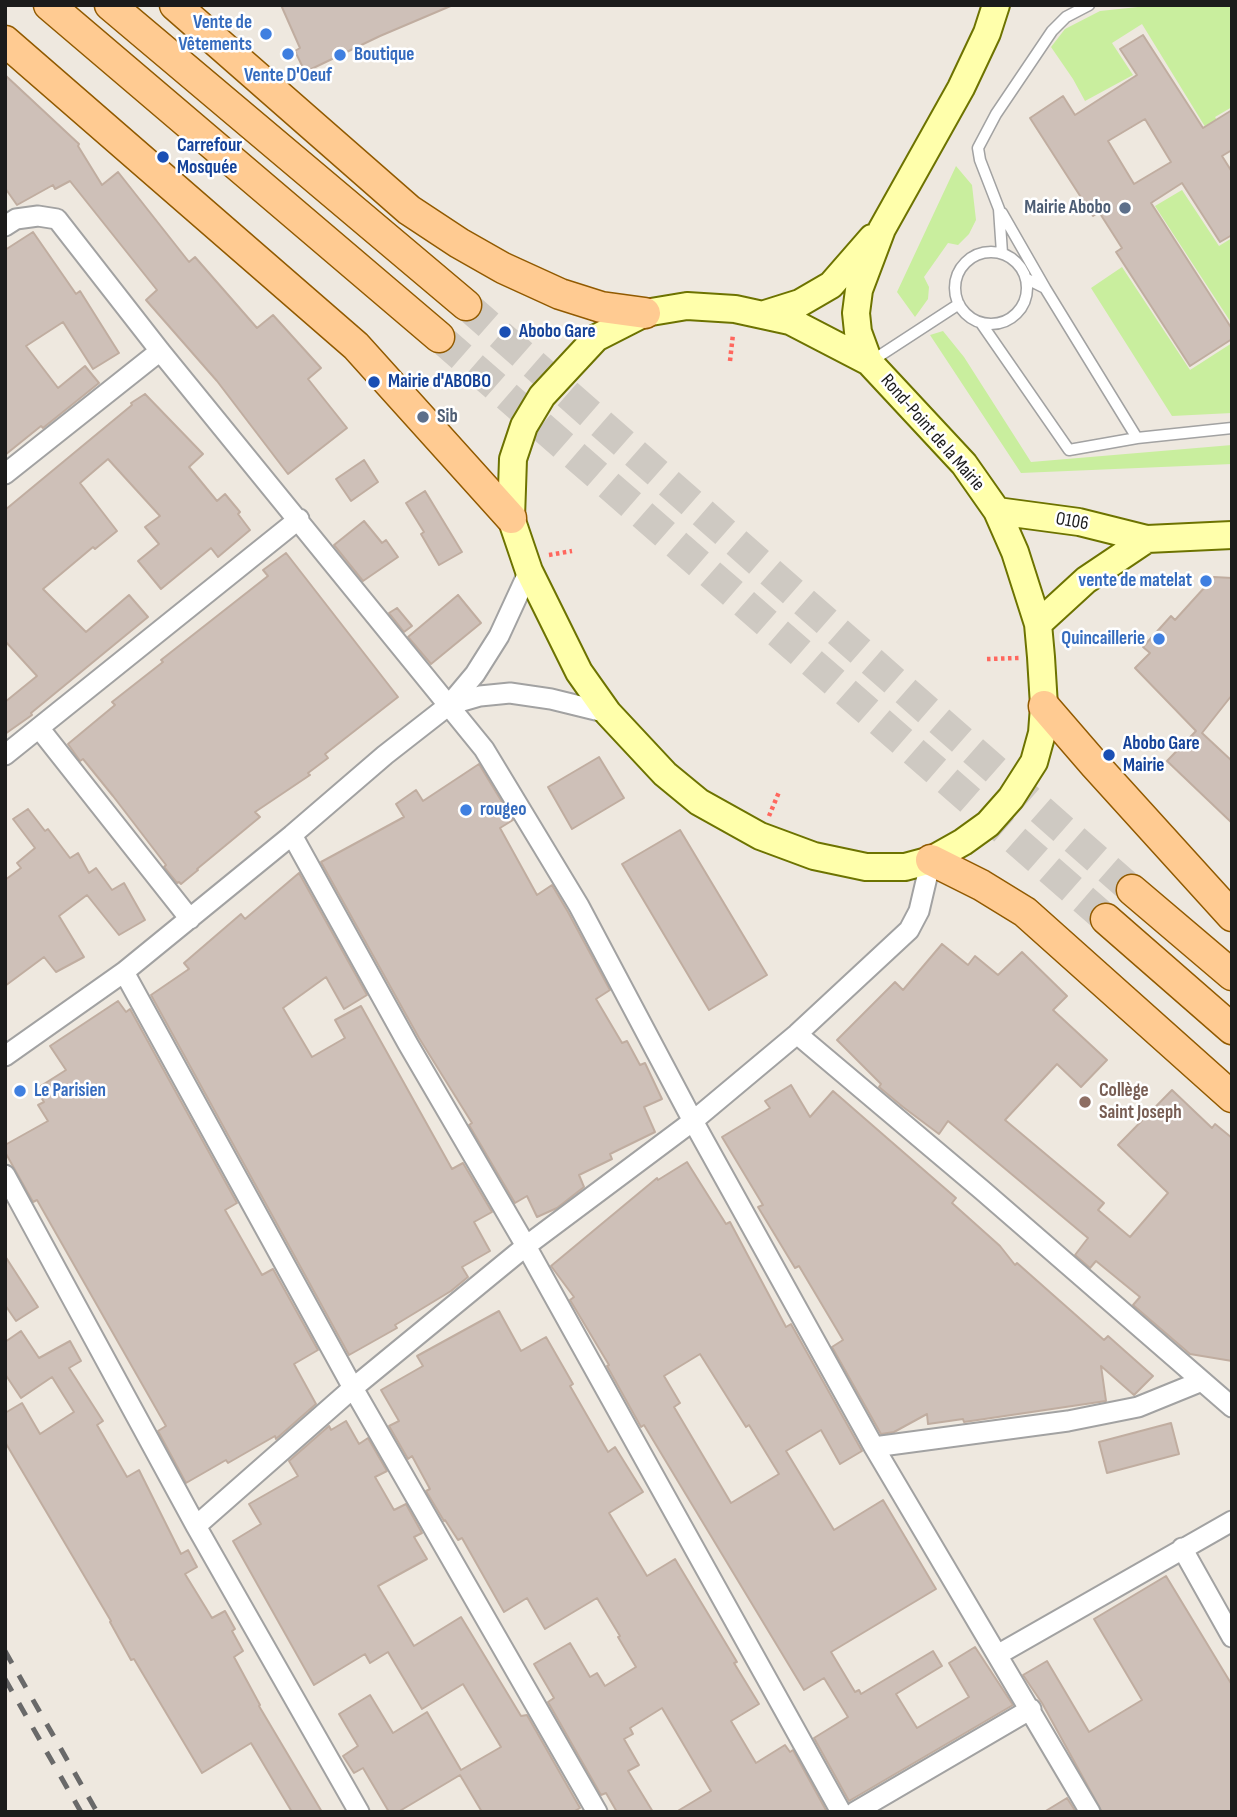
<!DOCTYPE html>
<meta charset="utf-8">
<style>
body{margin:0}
#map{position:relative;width:1237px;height:1817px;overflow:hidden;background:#eee8df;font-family:"Sofia Sans Condensed",sans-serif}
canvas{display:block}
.frame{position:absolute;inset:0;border:7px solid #1b1b1b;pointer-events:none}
</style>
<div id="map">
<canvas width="1237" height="1817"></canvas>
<div class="frame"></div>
</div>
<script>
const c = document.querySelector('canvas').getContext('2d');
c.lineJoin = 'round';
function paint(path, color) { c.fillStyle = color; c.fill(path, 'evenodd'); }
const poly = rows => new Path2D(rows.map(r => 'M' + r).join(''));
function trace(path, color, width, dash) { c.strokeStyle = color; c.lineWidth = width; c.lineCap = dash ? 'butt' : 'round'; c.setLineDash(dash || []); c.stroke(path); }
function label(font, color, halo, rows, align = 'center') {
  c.font = font + ' "Sofia Sans Condensed",sans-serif'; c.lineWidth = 5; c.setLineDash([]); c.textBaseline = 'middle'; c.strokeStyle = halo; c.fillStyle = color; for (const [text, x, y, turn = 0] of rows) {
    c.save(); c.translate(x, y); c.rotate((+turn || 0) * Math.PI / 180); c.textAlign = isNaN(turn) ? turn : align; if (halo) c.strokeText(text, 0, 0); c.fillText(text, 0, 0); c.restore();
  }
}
paint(poly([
 [1157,5,1232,5,1232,107,1215,117,1224,130,1212,138,1142,24,1112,43,1133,75,1085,101,1073,79,1051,47,1065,29,1100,11],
 [956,166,972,185,976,220,969,234,958,245,948,243,924,277,929,287,928,299,915,317,897,292],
 [1182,190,1219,246,1232,238,1232,324,1155,206],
 [1122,267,1190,370,1232,343,1232,413,1172,416,1091,288],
 [943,331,964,357,1031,462,1232,445,1232,464,1021,473,930,335]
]), '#c9ee9e');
const building = poly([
 [281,5,453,5,380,36,305,72,295,51,300,48,281,5],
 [1143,35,1203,128,1232,110,1232,150,1222,156,1232,172,1232,235,1220,242,1182,183,1151,203,1232,329,1232,339,1190,366,1116,252,1122,248,1099,212,1093,216,1030,118,1063,96,1075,115,1137,75,1120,49,1143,35],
 [1145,119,1171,162,1134,184,1108,141,1145,119],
 [5,75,79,144,78,146,102,185,118,172,189,262,195,257,257,328,273,315,321,368,308,379,347,428,288,474,217,381,146,300,157,290,70,181,55,189,53,185,17,205,5,188,5,75],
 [33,232,76,294,80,291,119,353,93,369,63,322,26,346,58,388,85,366,99,383,43,428,41,426,5,455,5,250,33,232],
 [145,394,203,454,189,467,217,501,225,494,240,512,238,514,250,530,218,557,211,548,161,589,138,561,159,544,145,527,160,516,108,459,80,483,117,531,95,549,93,547,43,589,86,632,129,595,148,617,31,713,32,715,5,734,5,702,37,676,5,641,5,510,132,405,131,403,145,394],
 [364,460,378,482,351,501,336,479,364,460],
 [425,491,462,552,439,565,421,534,424,532,406,503,425,491],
 [364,521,382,543,386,540,398,557,363,581,334,545,364,521],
 [286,553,398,697,325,754,328,758,308,773,310,775,255,812,260,817,197,869,198,870,181,884,179,882,177,883,164,867,166,865,113,796,83,759,80,761,68,744,115,705,112,702,163,662,161,660,268,576,263,570,286,553],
 [1214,577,1232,578,1232,695,1202,733,1232,761,1232,823,1167,761,1196,731,1135,668,1150,653,1143,647,1171,616,1175,620,1214,577],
 [458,595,481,623,431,664,408,637,458,595],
 [397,608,412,626,404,632,389,613,397,608],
 [599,757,624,798,572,829,548,787,599,757],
 [479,764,513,820,500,828,537,895,552,885,568,912,610,990,596,999,622,1043,627,1041,640,1065,645,1063,662,1099,644,1107,655,1132,610,1154,612,1159,579,1175,584,1187,557,1208,537,1217,527,1196,515,1203,469,1125,472,1123,419,1038,321,862,404,817,396,804,416,790,423,801,479,764],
 [28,809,45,831,48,829,70,858,78,853,89,873,96,868,112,890,124,883,145,920,119,935,87,895,59,916,84,957,56,972,44,957,5,986,5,880,21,868,17,863,35,848,13,819,28,809],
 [680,830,767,975,709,1010,622,864,680,830],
 [299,873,367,995,344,1009,326,977,283,1008,312,1057,345,1038,335,1020,361,1006,452,1169,463,1163,492,1212,474,1222,490,1251,462,1267,468,1277,451,1291,395,1325,397,1328,349,1355,151,995,189,969,184,963,241,914,245,919,299,873],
 [942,944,968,965,975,956,998,975,1022,952,1067,996,1053,1010,1107,1060,1081,1087,1057,1064,1005,1120,1104,1203,1098,1210,1130,1237,1168,1193,1118,1145,1172,1090,1212,1128,1215,1124,1232,1138,1232,1361,1190,1354,1133,1305,1140,1297,1096,1261,1090,1268,1075,1255,1088,1238,948,1121,939,1134,903,1107,879,1087,881,1084,837,1040,895,982,903,990,942,944],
 [118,1001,126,1012,130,1009,237,1203,225,1210,262,1275,273,1269,318,1350,294,1364,316,1404,276,1439,275,1436,228,1463,226,1460,186,1483,158,1431,166,1426,37,1200,33,1202,5,1152,5,1145,48,1121,38,1105,44,1102,36,1089,66,1070,50,1046,118,1001],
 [791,1085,810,1117,833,1091,956,1198,952,1203,1000,1246,1015,1265,1017,1263,1104,1340,1108,1336,1153,1376,1134,1395,1101,1366,1106,1401,964,1422,963,1419,928,1424,927,1414,894,1432,881,1434,832,1347,843,1340,799,1266,795,1268,758,1207,763,1205,722,1137,770,1108,765,1101,791,1085],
 [687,1162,726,1224,730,1222,786,1327,791,1324,862,1451,840,1464,821,1430,786,1451,834,1530,883,1500,936,1589,831,1652,855,1692,859,1690,861,1694,933,1651,942,1666,896,1694,917,1728,969,1697,949,1663,975,1647,1013,1705,849,1801,814,1738,848,1717,824,1678,804,1690,644,1425,641,1427,607,1366,609,1365,570,1300,574,1297,551,1266,657,1178,658,1180,687,1162],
 [700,1354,746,1427,749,1425,779,1474,731,1503,674,1407,680,1403,664,1376,700,1354],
 [5,1256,38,1307,16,1321,5,1305,5,1256],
 [499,1311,521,1351,546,1337,573,1384,570,1386,608,1452,615,1447,643,1492,609,1513,647,1576,675,1559,737,1662,734,1663,759,1704,731,1721,756,1763,785,1745,790,1752,793,1750,827,1812,676,1812,711,1791,662,1708,630,1728,633,1734,624,1739,639,1765,628,1771,653,1812,617,1812,606,1793,601,1795,548,1702,554,1698,534,1664,570,1643,590,1677,597,1673,605,1686,636,1667,618,1637,620,1636,597,1598,545,1629,527,1598,504,1612,462,1538,458,1540,445,1520,444,1521,426,1491,430,1489,412,1456,408,1459,389,1426,399,1421,381,1390,423,1366,417,1356,499,1311],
 [21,1331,39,1358,70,1341,81,1361,69,1368,103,1421,97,1425,127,1477,139,1470,181,1554,188,1550,197,1567,185,1574,212,1618,225,1611,235,1629,232,1631,243,1651,234,1657,260,1705,259,1706,322,1812,292,1812,251,1743,202,1773,134,1659,131,1660,110,1622,111,1621,5,1442,5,1413,22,1403,40,1434,74,1412,52,1377,21,1398,5,1374,5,1342,21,1331],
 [346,1421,359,1444,368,1438,387,1471,375,1477,394,1510,406,1504,422,1533,414,1537,427,1559,378,1586,414,1646,461,1617,521,1716,527,1715,580,1808,573,1812,482,1812,460,1775,398,1812,389,1812,363,1768,354,1773,343,1756,358,1746,339,1714,370,1695,393,1733,427,1712,461,1770,501,1747,463,1684,422,1709,388,1652,370,1663,365,1654,314,1685,233,1541,261,1524,249,1504,298,1476,289,1461,329,1426,331,1430,346,1421],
 [1171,1423,1179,1454,1107,1473,1099,1442,1171,1423],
 [1166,1576,1232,1685,1232,1812,1102,1812,1042,1703,1023,1675,1047,1661,1089,1732,1142,1700,1094,1619,1166,1576],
 [1067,1798,1076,1812,1044,1812,1067,1798]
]);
paint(building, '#cec0b8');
trace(building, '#c0ada0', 2);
trace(poly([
 [466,305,1132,890],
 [439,337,1106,919]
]), '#cec9c2', 30, [30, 15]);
const lane = poly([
 [1002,213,1045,288],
 '955 288a36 36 0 1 1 72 0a36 36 0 1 1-72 0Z',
 [1002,253,999,209,980,160,978,148,996,114,1052,31,1066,17,1089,5],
 [1027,279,1045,288,1137,438],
 [981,323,1069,450,1137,438,1232,428],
 [870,362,959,304]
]);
const street = poly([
 [5,226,16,219,38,216,57,219,160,351,484,749,579,906,693,1121,874,1447,1090,1812],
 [5,474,160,351],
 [449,705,480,696,510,693,551,699,608,713],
 [39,728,190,919],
 [5,755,299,519],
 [292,835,408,1044,526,1246,841,1812],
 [124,972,353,1388,597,1812],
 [797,1034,982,1190,1232,1407],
 [5,1056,124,972,292,835,385,755,449,705,475,674,499,636,529,571],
 [5,1175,196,1526,359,1812],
 [874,1447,1068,1421,1138,1407,1202,1381],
 [196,1526,353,1388,526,1246,693,1121,797,1034,909,930,919,911,931,860],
 [1182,1548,1232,1637],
 [999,1654,1232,1521],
 [855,1812,1031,1709]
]);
const secondary = poly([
 [687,306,735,309,790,321,869,362,964,464,997,511,1015,552,1038,624,1041,657,1044,706,1042,733,1034,762,1011,798,988,824,963,842,931,860,905,867,866,867,814,856,760,836,699,802,665,774,608,713,579,672,529,571,511,518,513,459,524,426,542,396,596,338,645,313,687,306],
 [765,314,800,303,831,285,872,238],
 [869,362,858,332,856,313,859,290,882,229,961,88,987,33,996,5],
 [997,511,1079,522,1147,539,1232,535],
 [1038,624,1086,580,1147,539]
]);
const primary = poly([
 [49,5,439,337],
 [110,5,466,305],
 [175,5,409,210,459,243,503,268,560,294,601,307,645,313],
 [5,41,356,346,511,518],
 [1044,706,1095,765,1232,916],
 [931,860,981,885,1025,912,1232,1097],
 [1132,890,1232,975],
 [1106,919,1232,1029]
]);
trace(lane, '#a2a2a2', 13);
trace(street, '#a2a2a2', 23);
trace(secondary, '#6d7300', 30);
trace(primary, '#915a00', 33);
trace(poly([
 [730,361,733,334],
 [549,555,572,551],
 [987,659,1019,658],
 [769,816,779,792]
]), '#ff675e', 4.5, [3.5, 3.5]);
trace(lane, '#fff', 10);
trace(street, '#fff', 19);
trace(secondary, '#ffffab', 26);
trace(primary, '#ffcb92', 30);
trace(poly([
 [5,1651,97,1812],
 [5,1679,81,1812]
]), '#696969', 5, [14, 14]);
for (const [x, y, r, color] of [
 [266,34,7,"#3f7fe0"],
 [288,54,7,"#3f7fe0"],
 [340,55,7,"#3f7fe0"],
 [163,157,7,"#1a4fb4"],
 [1125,208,7,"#5c6f8a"],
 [505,332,7,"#1a4fb4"],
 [374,382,7,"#1a4fb4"],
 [423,417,7,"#5c6f8a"],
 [1206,581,7,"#3f7fe0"],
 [1159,639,7,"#3f7fe0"],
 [1109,755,7,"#1a4fb4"],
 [466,810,7,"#3f7fe0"],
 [20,1091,7,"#3f7fe0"],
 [1085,1102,7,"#8d6e63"]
]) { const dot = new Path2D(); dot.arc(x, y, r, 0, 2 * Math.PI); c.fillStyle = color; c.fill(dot); trace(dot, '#fff', 2.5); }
label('bold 19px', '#366cbe', '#fff', [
 ["Vente de",252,23],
 ["Vêtements",252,45],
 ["Boutique",354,55,"left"],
 ["Vente D'Oeuf",288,76,"center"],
 ["vente de matelat",1192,581],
 ["Quincaillerie",1145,639],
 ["rougeo",480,810,"left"],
 ["Le Parisien",34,1091,"left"]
], 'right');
label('bold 19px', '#164399', '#fff', [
 ["Carrefour",177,146],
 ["Mosquée",177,168],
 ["Abobo Gare",519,332],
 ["Mairie d'ABOBO",388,382],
 ["Abobo Gare",1123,744],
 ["Mairie",1123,766]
], 'left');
label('bold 19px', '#4e5e75', '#fff', [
 ["Mairie Abobo",1111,208],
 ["Sib",437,417,"left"]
], 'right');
label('19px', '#1b1b1b', '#fff', [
 ["Rond-Point de la Mairie",932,433,49],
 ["O106",1072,522,10]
]);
label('bold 19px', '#785e54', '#fff', [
 ["Collège",1099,1091],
 ["Saint Joseph",1099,1113]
], 'left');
</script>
